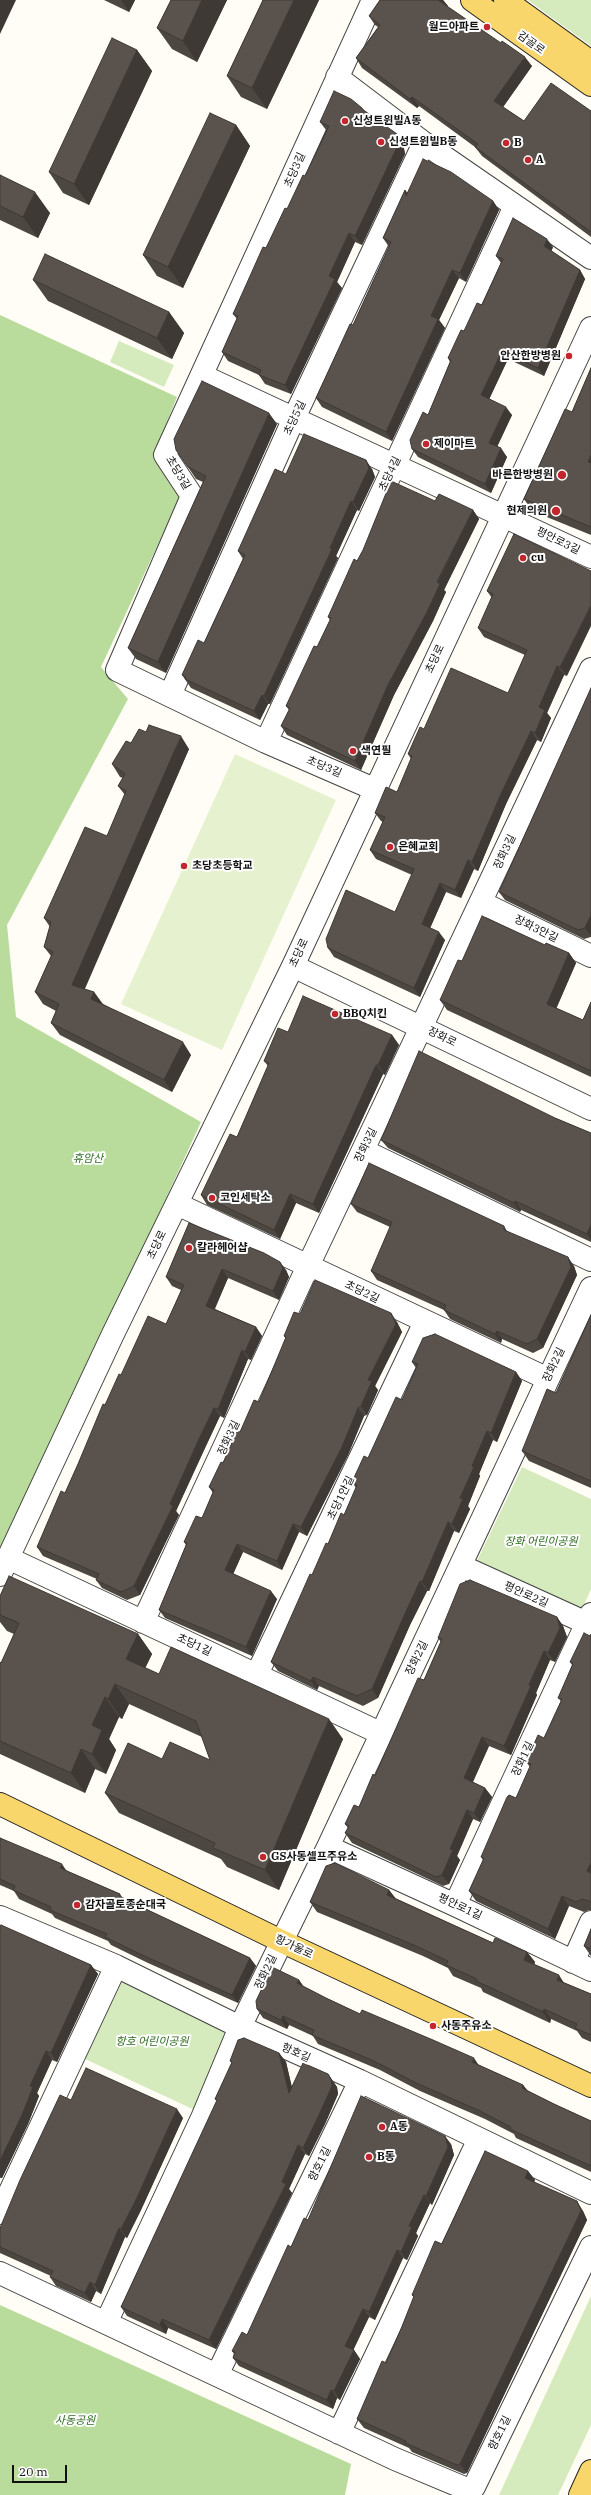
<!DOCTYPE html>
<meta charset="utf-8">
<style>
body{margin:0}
#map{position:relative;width:591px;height:2495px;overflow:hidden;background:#fffdf5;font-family:"IBM Plex Serif",serif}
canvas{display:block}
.scale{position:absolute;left:12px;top:2465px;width:55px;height:18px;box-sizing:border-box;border:2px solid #111;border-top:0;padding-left:5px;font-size:12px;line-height:14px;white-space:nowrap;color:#111;-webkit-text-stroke:3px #fff;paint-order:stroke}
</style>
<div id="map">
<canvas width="591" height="2495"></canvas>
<div class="scale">20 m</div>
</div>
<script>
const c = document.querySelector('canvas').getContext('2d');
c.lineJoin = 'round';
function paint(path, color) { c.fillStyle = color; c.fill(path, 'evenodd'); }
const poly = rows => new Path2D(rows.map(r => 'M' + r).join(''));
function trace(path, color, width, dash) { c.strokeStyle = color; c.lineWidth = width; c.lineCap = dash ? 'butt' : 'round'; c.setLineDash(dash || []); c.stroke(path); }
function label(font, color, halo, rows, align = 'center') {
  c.font = font + ' "IBM Plex Serif","Noto Sans KR",serif'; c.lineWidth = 4; c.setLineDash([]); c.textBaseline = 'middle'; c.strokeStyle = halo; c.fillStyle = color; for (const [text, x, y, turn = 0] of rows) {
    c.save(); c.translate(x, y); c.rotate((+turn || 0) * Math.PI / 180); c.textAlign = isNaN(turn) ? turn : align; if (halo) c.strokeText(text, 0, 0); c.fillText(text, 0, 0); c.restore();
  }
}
paint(poly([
 [528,0,591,0,591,46,548,15],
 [119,341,174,365,164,387,110,362],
 [522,1467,591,1499,591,1589,579,1616,474,1567],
 [123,1979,236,2033,199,2112,85,2059],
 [591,2296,591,2425,558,2495,499,2495]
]), '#d5ebbd');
paint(poly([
 [0,315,177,397,154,455,180,497,101,667,128,699,7,925,16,1017,201,1122,0,1561],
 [0,2305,351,2464,345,2495,0,2495]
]), '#b9dc9c');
paint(poly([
 [235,754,336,800,222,1050,121,1004]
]), '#e6f2cf');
const minor = poly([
 [373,0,165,455,192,496,117,670,266,742,374,789],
 [337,77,424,143,591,258],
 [203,376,591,557],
 [170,695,294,418,424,143],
 [266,742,515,206],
 [482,903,591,956],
 [293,966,591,1109],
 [364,1151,591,1260],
 [177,1204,548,1379],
 [8,1558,380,1733],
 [461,1566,591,1625],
 [0,1575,113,1334,293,966,591,328],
 [143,1622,308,1266,591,669],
 [257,1674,425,1322],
 [328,1847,455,1905,591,1970],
 [455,1905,591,1614],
 [0,1917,116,1966,240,2027,360,2081,591,2193],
 [573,1962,591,1922],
 [0,2213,116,1966],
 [0,2273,395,2459,469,2490,474,2487,591,2247],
 [106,2323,202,2118,240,2027,328,1847,591,1288],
 [217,2375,360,2081],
 [339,2433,479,2139]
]);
const major = poly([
 [472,0,591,85],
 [505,0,591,62],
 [0,1804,281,1941,591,2086],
 [580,2495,591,2471]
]);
trace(minor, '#444', 24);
trace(major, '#222', 24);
trace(minor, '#fff', 22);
trace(major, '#f9d66b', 22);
paint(poly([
 [104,0,135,0,129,12],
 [171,0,227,0,197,62,172,49,157,28],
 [263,0,319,0,267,109,241,97,227,76],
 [380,0,443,0,448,6,447,7,532,66,503,107,524,121,591,111,591,237,482,156,475,147,419,106,417,108,362,68,356,58,378,27,375,25,369,16],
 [137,50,152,71,89,205,63,193,49,172],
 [362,108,366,112,403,143,405,154,362,245,355,242,337,282,342,288,291,394,265,384,259,375,228,361,222,352,237,319,233,314,266,248,305,176,326,130,320,122],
 [236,125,250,146,183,288,157,276,143,255],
 [0,175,50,213,38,238,0,220],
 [405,190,408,193,493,201,499,210,466,282,459,278,439,320,445,328,392,441,322,407,316,398,353,325,389,247,383,238],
 [553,247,551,251,580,270,585,279,544,376,508,359,489,399,512,415,497,447,507,457,491,493,418,457,412,449,428,415,450,362,448,358,464,331,482,305,501,263,496,256],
 [33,280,169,312,184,333,172,359,48,301],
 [591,368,591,535,532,511,524,499,572,412],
 [277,424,166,673,136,659,128,648,203,482,196,479,188,467],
 [372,469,375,477,359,511,357,510,336,556,338,558,270,704,268,704,260,720,191,688,182,675,204,643,243,559,238,551,286,474],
 [435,501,473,510,479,519,444,590,446,592,433,621,394,695,361,770,287,735,281,726,289,710,286,706,317,647,330,620,328,617,357,561],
 [514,534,567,676,564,675,547,713,551,718,541,742,537,740,506,804,478,871,474,869,461,898,446,892,430,928,445,940,420,997,334,957,328,948,395,912,412,875,376,859,370,850,383,822,381,821,375,813,397,792,411,759,408,754,424,729,508,693,525,655,484,637,478,628,492,598,487,591],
 [591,688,591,937,584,939,505,900,499,892],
 [131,743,189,749,84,989,94,992,103,1004,191,1055,172,1092,60,1035,51,1023,56,1011,43,1004,35,992,51,956,44,947,50,927,44,918,107,836,125,795,118,786,123,778,120,777,112,764],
 [545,945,569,953,576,963,556,1008,583,1020,591,1002,591,1077,447,1010,440,1000,462,961],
 [288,1032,392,1035,399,1045,385,1075,383,1074,319,1213,296,1203,280,1239,207,1205,201,1195,237,1137,268,1066,264,1061],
 [555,1118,591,1133,591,1242,521,1210,520,1212,388,1148,381,1140],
 [351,1204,504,1226,507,1231,574,1266,577,1275,543,1348,533,1353,502,1339,501,1343,450,1319,444,1310,377,1280,371,1271,390,1227,357,1212],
 [189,1223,286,1270,289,1277,279,1300,228,1278,215,1309,256,1327,262,1336,251,1360,248,1359,224,1418,220,1416,205,1448,176,1511,179,1515,140,1595,127,1600,102,1588,96,1580,97,1579,43,1556,37,1547,65,1493,105,1405,121,1375,166,1324,181,1290,172,1286,166,1277],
 [591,1315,591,1488,529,1461,522,1451,556,1393],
 [397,1322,402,1332,375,1386,378,1390,367,1415,364,1416,348,1455,307,1536,299,1532,282,1570,243,1552,233,1574,277,1599,252,1656,165,1618,159,1610,186,1545,184,1542,202,1518,213,1493,209,1487,240,1432,259,1402,286,1339,284,1336],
 [412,1362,516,1372,522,1381,497,1442,493,1440,479,1474,480,1476,468,1506,470,1509,459,1533,454,1531,429,1591,427,1591,410,1625,378,1698,363,1706,319,1686,317,1690,278,1671,271,1662,312,1575,328,1544,344,1515,356,1488,352,1482,368,1458,402,1400,416,1368],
 [0,1596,138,1634,152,1654,145,1668,159,1674,343,1739,279,1890,227,1867,221,1859,119,1813,105,1793,162,1759,210,1760,202,1737,129,1704,122,1719,119,1717,109,1739,116,1750,106,1774,95,1769,85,1793,0,1754,0,1662,1,1663,14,1634,7,1631,0,1622],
 [557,1617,563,1626,567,1637,555,1662,550,1660,536,1693,537,1695,511,1755,489,1746,473,1782,485,1788,492,1797,480,1822,473,1819,457,1856,460,1860,449,1884,443,1886,352,1843,345,1833,348,1828,345,1824,359,1807,375,1776,424,1680,441,1642,438,1638],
 [591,1634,591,1910,589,1910,584,1912,569,1906,555,1939,476,1901,469,1891,483,1860,481,1857,516,1798,530,1767,526,1762,544,1738,561,1701,558,1698,572,1665,570,1662],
 [0,1838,67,1871,120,1894,122,1897,152,1912,250,1958,256,1966,238,2003,148,1963,111,1945,108,1941,55,1918,52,1914,19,1899,14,1891,0,1885],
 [389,1890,395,1898,493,1943,527,1952,535,1962,534,1965,563,1982,591,1994,591,2042,582,2038,577,2031,551,2019,550,2023,483,1992,481,1988,453,1976,448,1968,423,1956,317,1912,310,1902],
 [0,1926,91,1965,98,1974,57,2062,52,2060,37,2093,39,2096,28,2124,2,2178,0,2178],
 [591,1929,591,1956,584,1946],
 [299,1980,304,1987,326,1998,360,2014,479,2065,523,2085,528,2091,554,2104,591,2121,591,2172,516,2138,514,2134,485,2119,420,2091,380,2070,318,2044,313,2036,289,2025,287,2029,263,2018,257,2009],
 [279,2053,286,2062,292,2087,328,2074,337,2087,338,2094,325,2124,309,2156,305,2154,289,2189,292,2193,216,2349,168,2328,166,2334,127,2316,121,2307,217,2101,215,2099,232,2063,230,2061],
 [71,2100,183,2118,141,2210,127,2238,125,2237,101,2294,96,2291,91,2302,56,2286,50,2277,51,2276,0,2253,0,2228],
 [451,2144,454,2155,432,2205,430,2203,416,2233,418,2236,407,2260,403,2258,375,2320,369,2317,353,2350,354,2350,360,2359,340,2400,337,2398,333,2409,239,2366,233,2358,234,2354,232,2351,247,2335,291,2247,308,2220],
 [528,2171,535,2180,534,2182,583,2211,587,2220,467,2473,464,2474,412,2452,409,2448,364,2428,357,2419,386,2363,401,2329,414,2298,412,2295,442,2244]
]), '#4d4742');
paint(poly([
 [0,0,16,0,0,34],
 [121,0,135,0,129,12],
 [202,0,227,0,197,62,183,41],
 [294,0,319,0,267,109,252,88],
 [438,0,443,0,448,6,445,10],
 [137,50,152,71,89,205,74,184],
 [525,57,532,66,501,110,494,101],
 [412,97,419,106,417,108,410,99],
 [236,125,250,146,183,288,168,267],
 [397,134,403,143,405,154,362,245,355,236],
 [35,192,50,213,38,238,23,217],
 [493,201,499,210,466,282,460,273],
 [349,233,355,242,337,282,342,288,291,394,285,385,329,276],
 [547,239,553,247,550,255,544,246],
 [452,270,459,278,439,320,445,328,392,441,386,432,431,316],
 [580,270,585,279,544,376,538,368],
 [169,312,184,333,172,359,157,338],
 [502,351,508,359,487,404,481,395],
 [506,407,512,415,495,451,489,443],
 [269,413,277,424,166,673,158,662],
 [501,448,507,457,491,493,485,484],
 [591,455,591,466,588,462],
 [366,460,372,469,375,477,359,511,353,502],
 [351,501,357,510,336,556,338,558,270,704,264,696],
 [473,510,479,519,444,590,446,592,433,621,394,695,361,770,355,761,387,687],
 [591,605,591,626,567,676,560,667],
 [557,666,564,675,547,713,551,718,541,742,535,733,539,707],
 [262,695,268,704,260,720,254,711],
 [531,731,537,740,506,804,478,871,472,862,500,796],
 [181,736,189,749,81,998,72,985],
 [468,860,474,869,461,898,455,890],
 [440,883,446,892,428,933,422,924],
 [591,915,591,936,585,928],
 [439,932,445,940,420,997,414,988],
 [569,953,576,963,554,1014,547,1004],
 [94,992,103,1005,91,999],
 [392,1035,399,1045,385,1075,378,1065],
 [183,1042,191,1055,172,1092,164,1080],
 [376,1065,383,1074,319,1213,313,1204],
 [290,1194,296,1203,280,1239,274,1230],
 [515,1201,521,1210,520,1212,514,1203],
 [591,1224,591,1240,587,1234],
 [568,1257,574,1266,577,1275,543,1348,537,1339],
 [280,1262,286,1270,289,1277,279,1300,273,1291],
 [222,1269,228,1278,212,1314,206,1306],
 [391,1313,397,1322,402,1332,375,1386,378,1390,367,1415,361,1406,368,1380],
 [256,1327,262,1336,251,1360,245,1352],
 [497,1331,502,1339,501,1343,495,1334],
 [242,1350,248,1359,224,1418,218,1409],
 [516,1372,522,1381,497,1442,491,1433],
 [214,1408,220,1416,205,1448,176,1511,179,1515,140,1595,134,1586,199,1439],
 [358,1408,364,1416,348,1455,307,1536,301,1527],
 [487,1431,493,1440,479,1474,480,1476,468,1506,470,1509,459,1533,452,1524,460,1498,472,1466],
 [448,1522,454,1531,429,1591,422,1582],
 [293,1524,299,1532,282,1570,277,1561],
 [237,1544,243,1552,231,1579,225,1570],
 [420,1581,427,1591,410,1625,378,1698,372,1689,404,1616],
 [271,1591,277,1599,252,1656,246,1647],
 [557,1617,563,1626,567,1637,555,1662,548,1653],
 [138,1634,152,1654,140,1679,126,1659],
 [544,1651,550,1660,536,1693,537,1695,511,1755,504,1746,529,1685],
 [313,1677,319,1686,317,1690,311,1681],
 [115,1684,129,1704,122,1719,108,1699],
 [105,1697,119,1717,109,1739,116,1750,106,1774,92,1754,92,1725],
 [329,1719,343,1739,279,1890,265,1870],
 [482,1737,489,1746,470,1788,464,1778],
 [81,1749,95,1769,85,1793,71,1773],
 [485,1788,492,1797,480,1822,474,1813],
 [467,1810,473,1819,457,1856,460,1860,449,1884,442,1875,450,1849],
 [591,1863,591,1877,587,1871],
 [62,1864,68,1873,60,1868],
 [389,1890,397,1900,387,1895],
 [562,1896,569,1906,555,1939,548,1929],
 [527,1952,535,1962,531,1971,524,1960],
 [250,1958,256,1966,238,2003,232,1995],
 [91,1965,98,1974,57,2062,51,2053],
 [559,1975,566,1986,557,1980],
 [299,1980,305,1989,297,1983],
 [544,2009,551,2019,550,2023,543,2012],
 [283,2016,289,2025,287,2029,281,2020],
 [46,2051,52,2060,37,2093,39,2096,28,2124,2,2178,0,2175,0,2161,30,2086],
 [279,2053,286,2062,295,2102,289,2093],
 [474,2058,480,2067,472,2062],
 [328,2074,337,2087,338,2094,325,2124,309,2156,303,2148],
 [523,2085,530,2094,522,2088],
 [177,2109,183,2118,141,2210,127,2238,121,2229],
 [445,2136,451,2144,454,2155,432,2205,426,2196],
 [298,2145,305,2154,289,2189,292,2193,216,2349,209,2340],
 [528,2171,535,2180,532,2187,525,2178],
 [424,2195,430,2203,416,2233,418,2236,407,2260,401,2252,409,2226],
 [577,2201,583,2211,587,2220,467,2473,460,2464],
 [119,2228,125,2237,101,2294,95,2285],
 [397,2250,403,2258,375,2320,369,2312],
 [90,2282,96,2291,91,2302,85,2293],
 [363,2309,369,2317,351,2355,345,2346],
 [162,2319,168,2328,166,2334,160,2325],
 [354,2350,360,2359,340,2400,334,2391],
 [331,2390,337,2398,333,2409,327,2400]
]), '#3f3936');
const building = poly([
 [171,0,202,0,183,41,157,28,171,0],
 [263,0,294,0,252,88,227,76,263,0],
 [380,0,439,0,438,0,501,43,502,41,525,57,494,101,524,121,551,83,591,111,591,232,475,147,478,144,412,97,410,99,356,58,380,25,369,16,380,0],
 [112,38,137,50,74,184,49,172,112,38],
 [334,91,351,99,362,108,362,109,397,134,398,145,355,236,349,233,329,276,335,279,285,385,259,375,261,370,222,352,238,316,233,314,263,247,266,248,285,208,287,209,303,175,305,176,329,126,320,122,334,91],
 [210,113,236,125,168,267,143,255,210,113],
 [423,159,451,172,493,201,460,273,452,270,431,316,438,319,386,432,316,398,350,324,353,325,391,242,383,238,405,190,406,196,423,159],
 [0,175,35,192,23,217,0,206,0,175],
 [513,218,547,239,544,246,580,270,538,368,502,351,481,395,506,407,489,443,501,448,485,484,412,449,410,440,423,412,428,415,451,360,448,358,461,330,464,331,477,303,482,305,503,259,496,256,513,218],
 [45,254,169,312,157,338,33,280,45,254],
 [591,368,591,455,588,462,591,463,591,527,524,499,565,409,572,412,591,368],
 [202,381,269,413,158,662,128,648,206,476,188,467,176,450,174,439,202,381],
 [304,434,366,460,369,468,353,502,351,501,330,548,332,549,264,696,262,695,254,711,185,679,186,677,182,675,198,640,204,643,245,555,238,551,275,469,286,474,304,434],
 [391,481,435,501,439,494,473,510,437,582,440,584,427,612,387,687,355,761,281,726,290,708,286,706,314,646,317,647,331,618,328,617,354,559,357,561,363,550,391,481],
 [514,534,591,571,591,605,560,667,557,666,539,707,545,710,535,733,531,731,500,796,472,862,468,860,455,890,440,883,422,924,439,932,414,988,328,948,326,939,346,890,395,912,414,869,370,850,385,817,375,813,386,787,397,792,412,756,408,754,420,727,424,729,451,668,508,693,527,650,478,628,493,594,487,591,514,534],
 [591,688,591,915,585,928,578,930,499,892,591,688],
 [149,725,181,736,72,985,94,992,91,999,183,1042,164,1080,51,1023,59,1004,35,992,53,952,44,947,51,922,44,918,85,827,107,836,126,791,118,786,125,774,112,764,126,741,131,743,139,729,146,732,149,725],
 [482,916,545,945,546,943,569,953,547,1004,583,1020,591,1002,591,1071,440,1000,458,960,462,961,482,916],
 [303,996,392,1035,378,1065,376,1065,313,1204,290,1194,274,1230,201,1195,230,1134,237,1137,269,1063,264,1061,278,1028,288,1032,303,996],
 [419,1051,555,1118,591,1133,591,1224,587,1234,515,1201,514,1203,381,1140,419,1051],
 [369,1163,504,1226,504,1230,568,1257,571,1267,537,1339,527,1344,497,1331,495,1334,444,1310,446,1305,371,1271,392,1222,351,1204,369,1163],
 [189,1223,264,1253,280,1262,283,1268,273,1291,222,1269,206,1306,256,1327,245,1352,242,1350,218,1409,214,1408,199,1439,170,1504,173,1506,134,1586,121,1592,96,1580,99,1574,37,1547,61,1491,65,1493,78,1464,103,1404,105,1405,119,1374,121,1375,148,1316,166,1324,184,1285,166,1277,189,1223],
 [315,1280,391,1313,396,1324,368,1380,372,1381,361,1406,358,1408,342,1447,301,1527,293,1524,277,1561,237,1544,225,1570,271,1591,246,1647,159,1610,187,1543,184,1542,196,1516,202,1518,214,1490,209,1487,221,1462,223,1463,237,1431,240,1432,254,1400,259,1402,286,1337,284,1336,294,1312,300,1314,315,1280],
 [591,1315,591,1481,522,1451,547,1389,556,1393,591,1315],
 [435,1334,516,1372,491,1433,487,1431,472,1466,474,1467,460,1498,463,1499,452,1524,448,1522,422,1582,420,1581,404,1616,372,1689,357,1696,313,1677,311,1681,271,1662,310,1574,312,1575,326,1543,328,1544,341,1513,344,1515,357,1485,352,1482,364,1456,368,1458,396,1397,402,1400,418,1364,412,1362,423,1338,435,1334],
 [9,1576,138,1634,126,1659,159,1674,171,1647,329,1719,265,1870,213,1848,215,1843,105,1793,128,1743,162,1759,170,1742,210,1760,196,1721,115,1684,108,1699,105,1697,92,1725,102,1730,92,1754,81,1749,71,1773,0,1741,0,1662,1,1663,19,1623,0,1615,0,1596,9,1576],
 [470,1580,557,1617,560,1628,548,1653,544,1651,529,1685,531,1686,504,1746,482,1737,464,1778,485,1788,474,1813,467,1810,450,1849,453,1850,442,1875,436,1877,345,1833,349,1826,345,1824,354,1805,359,1807,373,1774,375,1776,418,1678,424,1680,442,1639,438,1638,460,1584,470,1580],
 [584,1633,590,1636,591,1634,591,1863,587,1871,591,1873,591,1903,589,1901,582,1899,576,1902,562,1896,548,1929,469,1891,484,1858,481,1857,507,1797,509,1795,516,1798,531,1764,526,1762,538,1735,544,1738,562,1699,558,1698,573,1664,570,1662,584,1633],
 [0,1838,62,1864,60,1868,120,1894,119,1896,152,1912,250,1958,232,1995,142,1955,105,1937,107,1934,50,1910,51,1907,13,1890,15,1886,0,1879,0,1838],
 [335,1863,389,1890,387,1895,493,1943,495,1938,527,1952,524,1960,559,1975,557,1980,591,1994,591,2035,575,2028,577,2024,544,2009,543,2012,476,1981,477,1979,446,1965,448,1961,416,1946,310,1902,326,1866,335,1863],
 [1,1925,91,1965,51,2053,46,2051,30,2086,33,2087,22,2115,0,2161,0,1926,1,1925],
 [591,1929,591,1949,584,1946,591,1929],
 [272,1967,299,1980,297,1983,326,1998,360,2014,362,2010,433,2040,474,2058,472,2062,523,2085,522,2088,554,2104,591,2121,591,2166,510,2129,511,2127,478,2110,414,2082,374,2061,312,2035,314,2030,283,2016,281,2020,257,2009,256,2001,272,1967],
 [244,2038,279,2053,289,2093,303,2063,328,2074,331,2079,332,2086,319,2115,303,2148,298,2145,282,2182,286,2184,209,2340,162,2319,160,2325,121,2307,217,2100,215,2099,232,2062,230,2061,238,2040,244,2038],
 [86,2068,177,2109,135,2202,121,2229,119,2228,95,2285,90,2282,85,2293,50,2277,53,2271,0,2247,0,2228,20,2180,60,2095,71,2100,86,2068],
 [361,2096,445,2136,448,2147,426,2196,424,2195,409,2226,412,2227,401,2252,397,2250,369,2312,363,2309,345,2346,354,2350,334,2391,331,2390,327,2400,233,2358,235,2352,232,2351,242,2332,247,2335,288,2245,291,2247,304,2218,308,2220,361,2096],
 [485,2151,528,2171,525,2178,577,2201,581,2211,460,2464,457,2465,405,2443,406,2441,357,2419,382,2361,386,2363,401,2329,414,2296,412,2295,435,2241,442,2244,485,2151]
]);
paint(building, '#5a524d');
trace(building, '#3f3936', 1);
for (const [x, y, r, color] of [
 [487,27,4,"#c4262e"],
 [345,121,4,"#c4262e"],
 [381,142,4,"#c4262e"],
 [506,143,4,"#c4262e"],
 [528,160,4,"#c4262e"],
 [569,356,4,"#c4262e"],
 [426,444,4,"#c4262e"],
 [562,475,5,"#c4262e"],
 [556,511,5,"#c4262e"],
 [523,558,4,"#c4262e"],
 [353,751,4,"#c4262e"],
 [390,847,4,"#c4262e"],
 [184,866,4,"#c4262e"],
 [335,1014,4,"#c4262e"],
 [212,1198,4,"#c4262e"],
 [189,1248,4,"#c4262e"],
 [263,1857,4,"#c4262e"],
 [77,1905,4,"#c4262e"],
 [433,2026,4,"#c4262e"],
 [382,2127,4,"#c4262e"],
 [369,2157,4,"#c4262e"]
]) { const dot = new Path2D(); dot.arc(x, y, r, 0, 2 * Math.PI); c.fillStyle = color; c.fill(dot); trace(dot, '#fff', 1.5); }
label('bold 11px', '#111', '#fff', [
 ["월드아파트",479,27,"right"],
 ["신성트윈빌A동",353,121],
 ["신성트윈빌B동",389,142],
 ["B",514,143],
 ["A",536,160],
 ["안산한방병원",561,356,"right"],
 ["제이마트",434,444],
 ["바른한방병원",553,475,"right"],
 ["현제의원",547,511,"right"],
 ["cu",531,558],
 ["색연필",361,751],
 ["은혜교회",398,847],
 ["초당초등학교",192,866],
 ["BBQ치킨",343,1014],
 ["코인세탁소",220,1198],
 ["칼라헤어샵",197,1248],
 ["GS사동셀프주유소",271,1857],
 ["감자골토종순대국",85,1905],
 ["사동주유소",441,2026],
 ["A동",390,2127],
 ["B동",377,2157]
], 'left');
label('11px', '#111', '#fff', [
 ["감골로",531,43,36],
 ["초당3길",295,170,-66],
 ["초당5길",295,418,-65],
 ["초당3길",178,473,59],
 ["초당4길",390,474,-65],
 ["평안로3길",558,541,26],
 ["초당로",435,659,-65],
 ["초당3길",324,767,23],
 ["장화3길",505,852,-65],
 ["장화3안길",536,929,26],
 ["초당로",299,953,-65],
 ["장화로",442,1037,26],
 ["장화3길",366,1145,-64],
 ["초당로",157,1245,-64],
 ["초당2길",362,1292,26],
 ["장화2길",554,1365,-65],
 ["장화3길",229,1438,-65],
 ["초당1안길",341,1498,-64],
 ["평안로2길",526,1595,24],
 ["초당1길",194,1645,25],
 ["장화2길",417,1658,-64],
 ["장화1길",523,1759,-65],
 ["평안로1길",460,1907,25],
 ["항가울로",294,1947,25],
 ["장화2길",266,1972,-65],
 ["항호길",296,2053,24],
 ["항호1길",320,2164,-64],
 ["항호1길",500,2433,-64]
]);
label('italic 11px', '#2f6b1f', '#fff', [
 ["휴암산",88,1159],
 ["장화 어린이공원",541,1542],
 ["항호 어린이공원",152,2042],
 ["사동공원",75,2421]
]);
</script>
